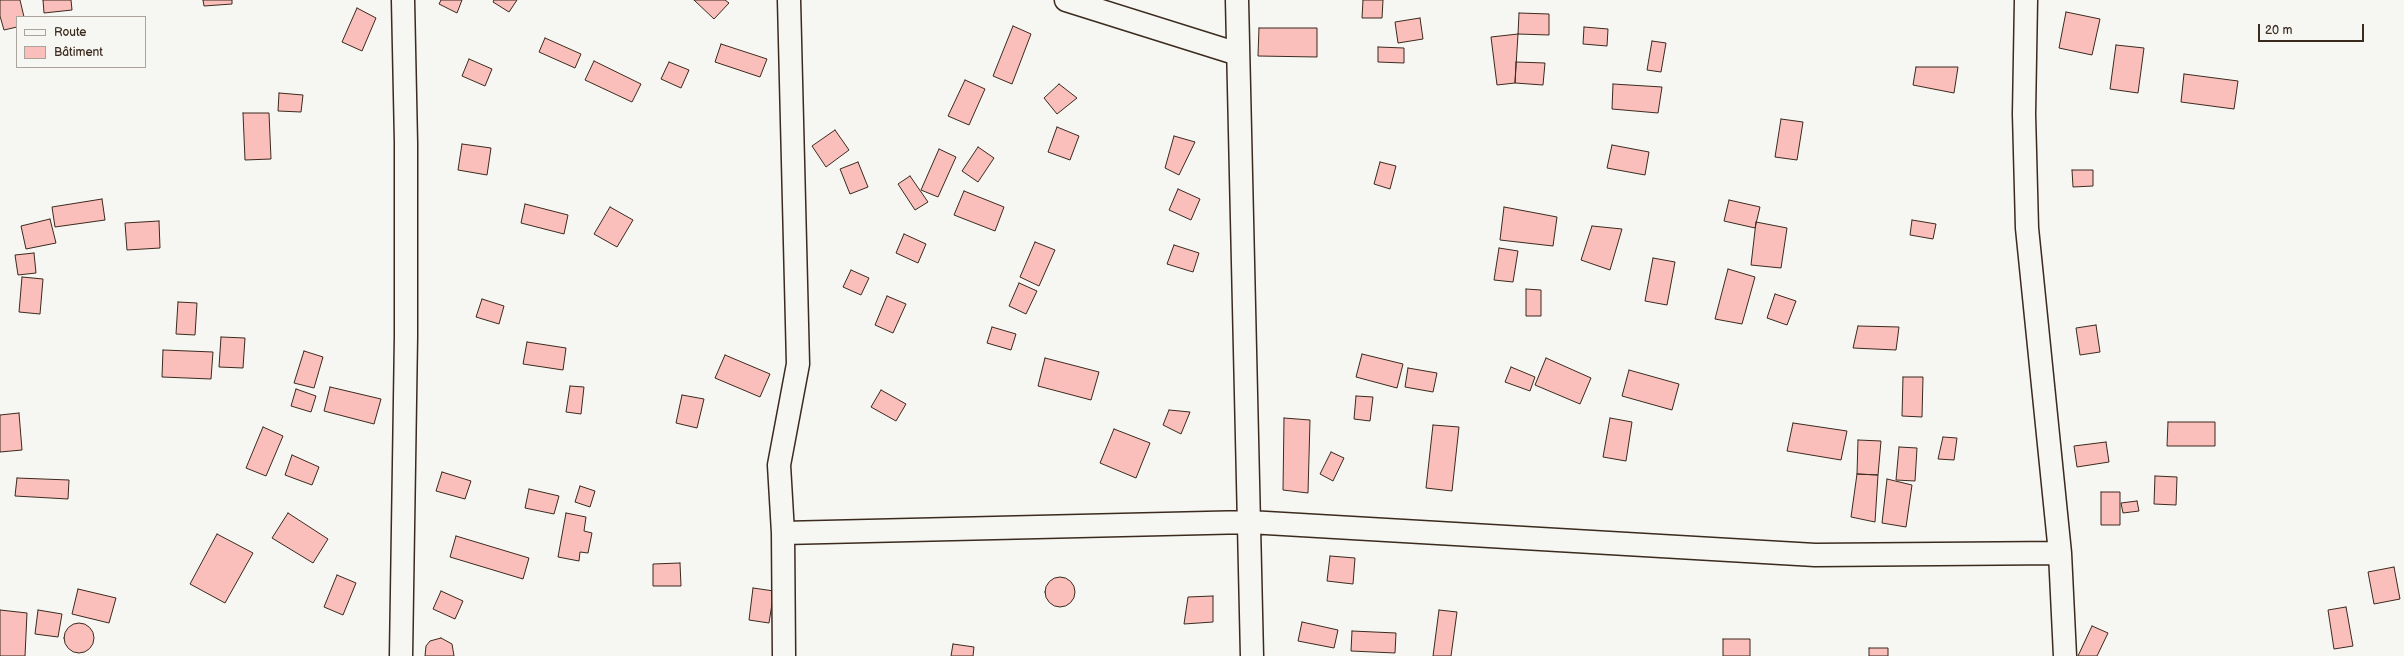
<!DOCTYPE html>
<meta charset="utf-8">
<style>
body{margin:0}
#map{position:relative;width:2404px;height:656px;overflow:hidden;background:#f6f6f2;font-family:"Balsamiq Sans",sans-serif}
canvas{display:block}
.legend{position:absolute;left:16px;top:16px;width:130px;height:52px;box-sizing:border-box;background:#f6f6f2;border:1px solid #aba49d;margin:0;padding:5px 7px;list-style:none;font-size:12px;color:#3b2a1e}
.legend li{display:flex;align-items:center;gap:8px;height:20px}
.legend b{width:20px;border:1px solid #aba49d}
.scale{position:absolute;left:2258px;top:24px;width:106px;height:18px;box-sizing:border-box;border:2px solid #3b2a1e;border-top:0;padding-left:5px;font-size:12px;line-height:14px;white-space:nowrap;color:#3b2a1e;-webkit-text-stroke:3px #f6f6f2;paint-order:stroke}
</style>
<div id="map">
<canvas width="2404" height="656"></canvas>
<ul class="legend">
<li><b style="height:5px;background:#f6f6f2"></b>Route</li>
<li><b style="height:11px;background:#fbbfbb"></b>Bâtiment</li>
</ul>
<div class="scale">20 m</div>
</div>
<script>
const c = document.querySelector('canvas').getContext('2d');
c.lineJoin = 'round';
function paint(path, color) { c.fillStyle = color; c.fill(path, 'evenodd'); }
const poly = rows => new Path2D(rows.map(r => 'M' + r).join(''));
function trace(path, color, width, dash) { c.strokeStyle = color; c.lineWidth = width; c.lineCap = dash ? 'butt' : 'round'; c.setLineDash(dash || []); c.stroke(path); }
const building = poly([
 [0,0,20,0,24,17,17,17,17,27,4,30,0,16,0,0],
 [43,0,71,0,72,10,44,13,43,0],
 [203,0,232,0,232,4,204,6,203,0],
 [441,0,462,0,457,13,439,4,441,0],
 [494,0,517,0,509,12,493,2,494,0],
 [694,0,725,0,729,3,714,19,694,0],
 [1363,0,1383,0,1382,18,1362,18,1363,0],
 [357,8,376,18,362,51,342,42,357,8],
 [2066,12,2100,19,2092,55,2059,48,2066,12],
 [1519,13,1549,14,1549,35,1518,34,1519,13],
 [1420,18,1423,39,1398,43,1395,22,1420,18],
 [1013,26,1031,34,1012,84,993,76,1013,26],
 [1584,27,1608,29,1607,46,1583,44,1584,27],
 [1259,28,1317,28,1317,57,1258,56,1259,28],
 [1518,34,1515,83,1497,85,1491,37,1518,34],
 [545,38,581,54,575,68,539,52,545,38],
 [1652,41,1666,43,1661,72,1647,70,1652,41],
 [721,44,767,59,760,77,715,62,721,44],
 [2116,45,2144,48,2138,93,2110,89,2116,45],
 [1378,47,1404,48,1404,63,1378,62,1378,47],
 [469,59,492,69,485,86,462,76,469,59],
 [594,61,641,84,632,102,585,80,594,61],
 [669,62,689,70,681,88,661,79,669,62],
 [1516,62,1545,63,1543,85,1515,83,1516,62],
 [1916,67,1958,67,1954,93,1913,85,1916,67],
 [2184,74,2238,81,2234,109,2181,102,2184,74],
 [965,80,985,89,969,125,948,116,965,80],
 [1059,84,1077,98,1057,114,1044,98,1059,84],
 [1613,84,1662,87,1658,113,1612,109,1613,84],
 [279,93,303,95,301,112,278,111,279,93],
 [243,113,269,113,271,159,245,160,243,113],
 [1781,119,1803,122,1797,160,1775,157,1781,119],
 [1057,127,1079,136,1070,160,1048,152,1057,127],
 [835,130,849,150,826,167,812,146,835,130],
 [1174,136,1195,142,1179,175,1165,168,1174,136],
 [462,144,491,148,487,175,458,170,462,144],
 [1612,145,1649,152,1645,175,1607,168,1612,145],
 [978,147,994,158,978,182,962,171,978,147],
 [939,149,956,157,938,197,921,190,939,149],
 [858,162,868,187,850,194,840,169,858,162],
 [1380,162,1396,166,1390,189,1374,184,1380,162],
 [2072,170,2093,170,2093,186,2073,187,2072,170],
 [910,176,928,202,915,210,898,184,910,176],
 [1178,189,1200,199,1191,220,1169,210,1178,189],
 [964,191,1004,207,995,231,954,215,964,191],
 [102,199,105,220,55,227,52,207,102,199],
 [1729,200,1760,207,1755,228,1724,221,1729,200],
 [525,204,568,215,564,234,521,223,525,204],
 [610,207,633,220,617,247,594,234,610,207],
 [1504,207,1557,217,1553,246,1500,240,1504,207],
 [50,219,56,243,26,249,21,226,50,219],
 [1912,220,1936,224,1933,239,1910,235,1912,220],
 [159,221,160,248,127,250,125,223,159,221],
 [1756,222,1787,228,1781,268,1751,265,1756,222],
 [1592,226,1622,229,1610,270,1581,260,1592,226],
 [904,234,926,244,918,263,896,253,904,234],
 [1035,242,1055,250,1039,286,1020,277,1035,242],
 [1174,245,1199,253,1193,272,1167,264,1174,245],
 [1499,248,1518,251,1513,282,1494,280,1499,248],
 [34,253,36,273,18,275,15,255,34,253],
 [1653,258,1675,262,1667,305,1645,301,1653,258],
 [1728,269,1755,277,1742,324,1715,319,1728,269],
 [851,270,869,278,861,295,843,287,851,270],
 [22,277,43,279,40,314,19,312,22,277],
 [1019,283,1037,291,1026,314,1009,306,1019,283],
 [1526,289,1541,290,1541,316,1526,316,1526,289],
 [1775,294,1796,301,1787,325,1767,318,1775,294],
 [887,296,906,304,893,333,875,325,887,296],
 [482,299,504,306,499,324,476,317,482,299],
 [178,302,197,303,195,335,176,334,178,302],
 [2096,325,2100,352,2080,355,2076,328,2096,325],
 [1858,326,1899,327,1896,350,1853,348,1858,326],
 [992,327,1016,334,1011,350,987,343,992,327],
 [221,337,245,338,243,368,219,367,221,337],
 [527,342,566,348,563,370,523,364,527,342],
 [163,350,213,352,211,379,162,377,163,350],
 [304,351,323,357,314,388,294,383,304,351],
 [1362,354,1403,364,1397,388,1356,377,1362,354],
 [725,355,770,374,760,397,715,378,725,355],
 [1045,358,1099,372,1091,400,1038,386,1045,358],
 [1546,358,1591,378,1580,404,1535,385,1546,358],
 [1511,367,1535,377,1530,391,1505,382,1511,367],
 [1408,368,1437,373,1433,392,1405,387,1408,368],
 [1629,370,1679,384,1672,410,1622,396,1629,370],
 [1903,377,1923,377,1922,417,1902,416,1903,377],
 [570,386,584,387,581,414,566,412,570,386],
 [330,387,381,399,374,424,324,411,330,387],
 [296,389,316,396,311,412,291,406,296,389],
 [881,390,906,404,896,421,871,407,881,390],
 [682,395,704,399,697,428,676,423,682,395],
 [1356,396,1373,397,1370,421,1354,419,1356,396],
 [1169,410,1190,412,1181,434,1163,425,1169,410],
 [19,413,22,450,0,452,0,415,19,413],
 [1284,418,1310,420,1308,493,1283,490,1284,418],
 [1610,418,1632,422,1626,461,1603,457,1610,418],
 [2168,422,2215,422,2215,446,2167,446,2168,422],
 [1793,423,1847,431,1841,460,1787,451,1793,423],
 [1433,425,1459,427,1452,491,1426,488,1433,425],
 [263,427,283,436,266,476,246,468,263,427],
 [1114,429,1150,443,1136,478,1100,463,1114,429],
 [1943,437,1957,438,1954,460,1938,459,1943,437],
 [1858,440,1881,441,1878,475,1857,474,1858,440],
 [2106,442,2109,462,2077,467,2074,446,2106,442],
 [1899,447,1917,448,1915,481,1896,480,1899,447],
 [1331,452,1344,458,1333,481,1320,474,1331,452],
 [292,455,319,467,312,485,285,475,292,455],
 [442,472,471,481,465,499,436,491,442,472],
 [1857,474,1878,475,1875,522,1851,517,1857,474],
 [2155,476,2177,477,2176,505,2154,504,2155,476],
 [17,478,69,480,68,499,15,496,17,478],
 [1887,479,1912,485,1906,527,1882,523,1887,479],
 [580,486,595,491,590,507,575,502,580,486],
 [529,489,559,496,554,514,525,508,529,489],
 [2101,492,2120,492,2120,525,2101,525,2101,492],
 [2137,501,2139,511,2123,513,2121,503,2137,501],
 [288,513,328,539,313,563,272,538,288,513],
 [566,513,586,517,584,531,592,533,588,553,580,552,579,561,558,557,566,513],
 [217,534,253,553,225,603,190,584,217,534],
 [456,536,529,558,523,579,450,557,456,536],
 [1330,556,1355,558,1353,584,1327,581,1330,556],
 [680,563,681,586,653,586,653,564,680,563],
 [2394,567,2400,599,2374,604,2368,572,2394,567],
 [337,575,356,583,343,615,324,607,337,575],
 '1045 592a15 15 0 1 1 30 0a15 15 0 1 1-30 0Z',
 [753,588,774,591,769,623,749,620,753,588],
 [78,589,116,598,109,623,72,614,78,589],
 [441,591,463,601,455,619,433,609,441,591],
 [1213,596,1213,622,1184,624,1188,597,1213,596],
 [2346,607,2353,646,2334,649,2328,610,2346,607],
 [0,610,27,613,25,656,0,656,0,610],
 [38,610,62,614,58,637,35,634,38,610],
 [1439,610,1457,612,1451,656,1433,656,1439,610],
 [1302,622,1338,630,1334,648,1298,641,1302,622],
 '64 638a15 15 0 1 1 30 0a15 15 0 1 1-30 0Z',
 [2092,626,2108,633,2097,656,2078,656,2092,626],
 [1352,631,1396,633,1395,653,1351,651,1352,631],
 [441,638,452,644,454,656,425,656,426,646,430,641,441,638],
 [1723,639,1750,639,1750,656,1723,656,1723,639],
 [953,644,974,647,973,656,951,656,953,644],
 [1869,648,1888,648,1888,656,1869,656,1869,648]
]);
paint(building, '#fbbfbb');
trace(building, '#3b2a1e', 1);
const street = poly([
 [1066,0,1238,54],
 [1237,0,1252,656],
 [2026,0,2024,114,2027,228,2060,553,2065,656],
 [783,533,1249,522,1815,555,2060,553],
 [401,656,406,336,406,143,403,0],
 [784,656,783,533,779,465,798,364,789,0]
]);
trace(street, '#3b2a1e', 25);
trace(street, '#f6f6f2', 22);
</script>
